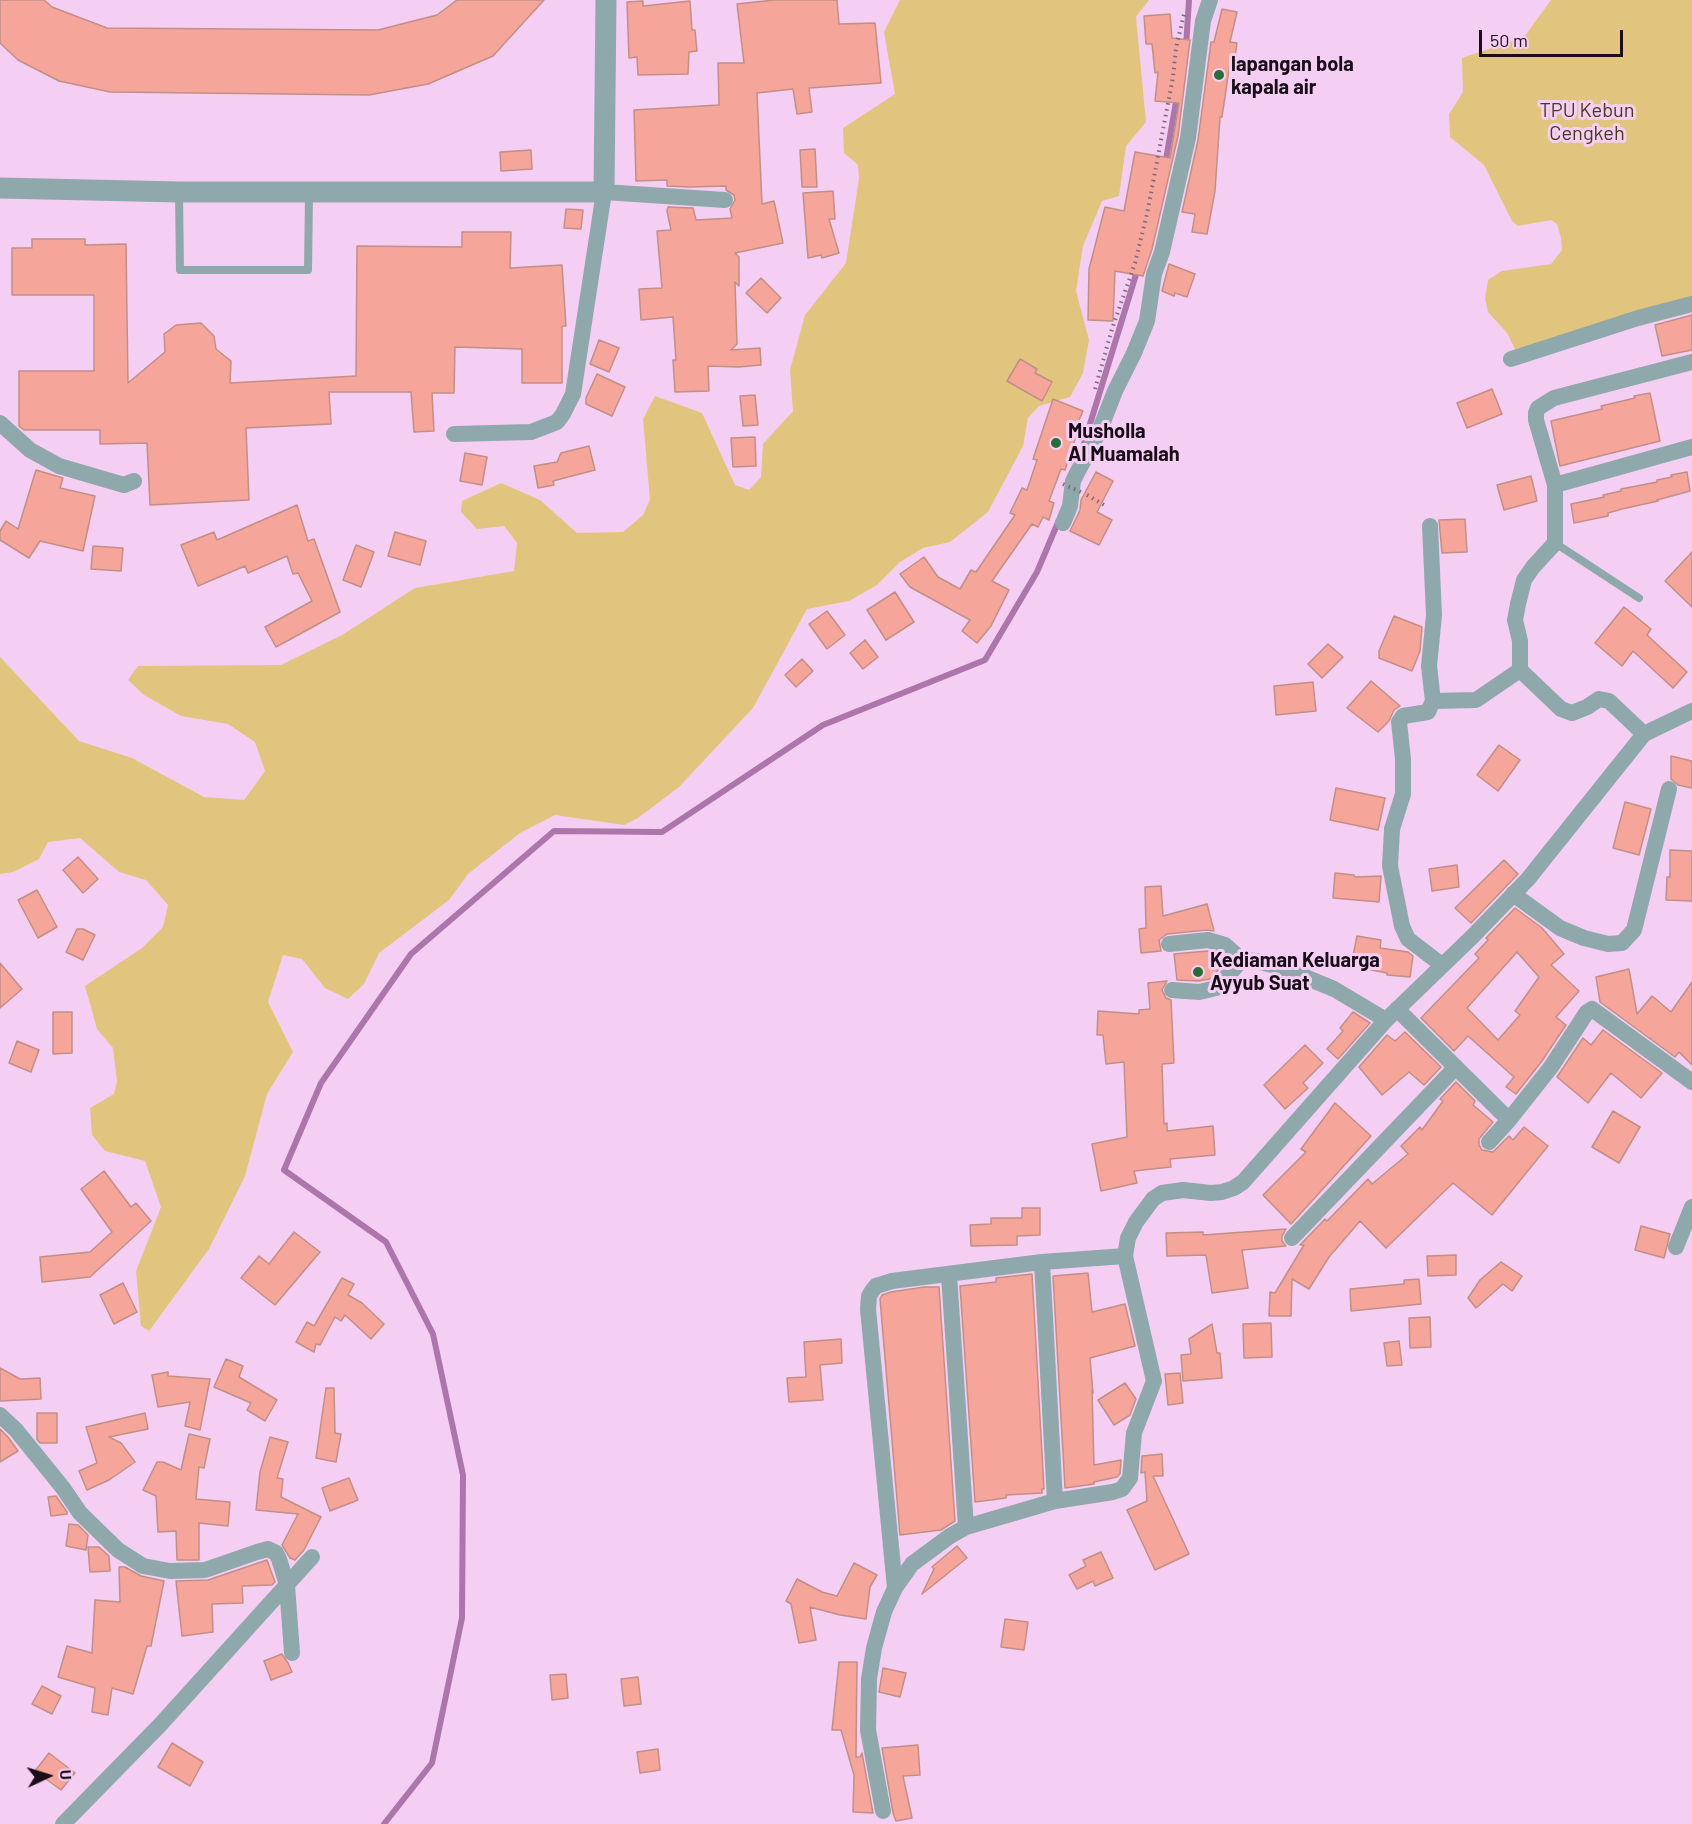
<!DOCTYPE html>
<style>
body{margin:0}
#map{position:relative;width:1692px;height:1824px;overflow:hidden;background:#f5cff3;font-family:Barlow,sans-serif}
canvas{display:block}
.north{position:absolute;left:18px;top:1746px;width:60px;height:60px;-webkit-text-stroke:4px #f5cff3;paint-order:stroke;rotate:86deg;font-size:16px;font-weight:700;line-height:24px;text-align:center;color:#1a0d1a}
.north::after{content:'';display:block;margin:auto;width:21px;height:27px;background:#1a0d1a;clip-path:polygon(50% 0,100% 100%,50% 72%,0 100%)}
.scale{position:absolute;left:1479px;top:30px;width:144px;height:27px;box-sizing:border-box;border:3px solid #1a0d1a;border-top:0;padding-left:8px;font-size:18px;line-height:21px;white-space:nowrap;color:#1a0d1a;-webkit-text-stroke:4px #f5cff3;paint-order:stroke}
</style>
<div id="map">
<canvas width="1692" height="1824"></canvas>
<div class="north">U</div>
<div class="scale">50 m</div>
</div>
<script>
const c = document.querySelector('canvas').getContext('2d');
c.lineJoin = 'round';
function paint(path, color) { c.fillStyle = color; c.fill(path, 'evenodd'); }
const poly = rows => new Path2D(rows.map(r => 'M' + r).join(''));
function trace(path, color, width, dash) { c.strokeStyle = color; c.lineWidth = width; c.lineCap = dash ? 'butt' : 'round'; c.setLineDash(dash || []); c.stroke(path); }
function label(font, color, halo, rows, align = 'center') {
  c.font = font + ' Barlow,sans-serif'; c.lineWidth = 6; c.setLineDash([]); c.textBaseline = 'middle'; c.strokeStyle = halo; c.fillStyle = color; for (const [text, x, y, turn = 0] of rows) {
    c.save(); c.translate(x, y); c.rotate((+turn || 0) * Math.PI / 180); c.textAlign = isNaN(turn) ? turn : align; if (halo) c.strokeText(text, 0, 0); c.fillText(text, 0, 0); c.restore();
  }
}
paint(poly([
 [900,0,1149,0,1136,17,1146,122,1126,146,1119,196,1102,201,1083,246,1076,291,1089,340,1083,373,1070,397,1039,406,1028,418,1023,446,988,512,950,542,923,548,900,562,877,585,849,601,807,609,753,708,679,787,638,818,624,825,555,815,520,833,468,874,449,900,379,953,364,984,348,999,325,988,302,959,283,955,268,1002,293,1052,267,1094,245,1176,209,1249,149,1331,141,1326,136,1271,161,1207,145,1161,105,1151,92,1135,90,1108,114,1094,117,1081,113,1048,97,1029,85,986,142,948,163,927,168,905,146,880,119,872,80,838,48,842,39,859,13,872,0,874,0,657,79,741,132,758,204,797,244,800,265,771,255,742,228,724,181,716,144,695,128,680,138,666,281,665,342,635,415,588,514,571,517,543,504,526,477,529,461,512,462,501,501,483,540,500,577,533,623,532,643,515,650,500,643,419,655,396,702,413,735,485,749,490,761,477,763,444,793,411,790,370,805,315,846,263,859,178,858,165,844,153,843,128,895,94,884,32],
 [1551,0,1692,0,1692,301,1516,351,1507,333,1488,312,1485,299,1488,280,1502,271,1551,264,1562,250,1561,238,1557,224,1551,220,1518,226,1512,221,1484,165,1450,137,1449,114,1463,92,1462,58,1524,37]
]), '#e1c57e');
trace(poly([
 [1186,47,1189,0],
 [1165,165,1177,96],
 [1082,450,1138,268],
 [384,1824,432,1763,462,1618,463,1475,433,1334,386,1242,284,1170,321,1083,411,954,554,831,662,832,823,725,985,660,1037,572,1059,520]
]), '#ac76aa', 6);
const building = poly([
 [0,0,44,0,52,7,107,28,378,30,437,15,457,0,544,0,493,56,428,84,369,95,110,92,59,81,18,60,0,43,0,0],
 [774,0,837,0,839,24,875,23,881,83,809,88,812,112,797,114,793,89,757,93,762,204,774,201,783,243,735,253,739,257,739,286,735,282,737,344,731,350,760,348,761,365,739,367,708,366,709,391,675,392,673,360,676,360,673,317,641,320,639,289,662,288,657,231,671,230,667,211,668,207,693,208,696,220,732,218,730,209,735,200,734,195,726,190,726,186,689,187,667,186,667,180,636,181,634,110,719,105,718,63,744,63,737,4,774,0],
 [643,1,643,6,690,1,692,30,695,30,697,51,689,52,688,74,638,75,637,57,629,58,627,2,643,1],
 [1222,9,1237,12,1230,42,1237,43,1234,64,1230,63,1222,117,1220,117,1215,191,1207,234,1192,232,1195,214,1182,212,1198,140,1211,42,1214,42,1222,9],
 [1170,14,1172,38,1190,40,1178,136,1152,249,1143,276,1115,271,1113,321,1088,320,1089,269,1105,207,1124,211,1135,152,1170,158,1179,103,1155,101,1158,72,1155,73,1152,44,1146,44,1144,16,1170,14],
 [815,149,817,187,802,187,800,150,815,149],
 [531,150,532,169,501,171,500,152,531,150],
 [833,191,835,219,829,219,839,253,822,258,821,255,808,258,803,193,833,191],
 [566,209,583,210,581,229,564,228,566,209],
 [462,232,511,232,510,268,562,265,566,326,562,326,562,383,522,383,522,349,455,347,454,393,432,393,434,431,414,432,411,392,329,392,331,424,246,428,249,500,150,505,147,443,100,444,100,430,24,430,19,426,19,371,94,371,94,295,12,295,12,248,32,248,32,239,85,239,85,245,126,244,128,383,165,352,164,334,176,325,201,323,214,336,216,349,231,361,230,383,356,376,357,246,462,247,462,232],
 [1169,264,1195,274,1187,297,1175,293,1174,296,1162,291,1169,264],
 [761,278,781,298,767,313,746,293,761,278],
 [1692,315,1692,350,1662,356,1655,325,1692,315],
 [599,340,619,348,609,372,590,364,599,340],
 [1020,359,1037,369,1035,373,1052,382,1042,401,1007,381,1020,359],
 [597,374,625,387,612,416,586,404,586,398,597,374],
 [1492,389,1502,414,1467,428,1457,403,1492,389],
 [1650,393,1660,441,1560,466,1551,421,1602,409,1601,406,1635,398,1634,396,1650,393],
 [755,395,758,425,743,426,740,396,755,395],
 [1053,399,1083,411,1076,427,1079,427,1065,470,1061,469,1049,501,1054,503,1049,520,1043,517,1038,527,1032,524,992,581,1009,590,991,626,977,643,962,631,970,620,910,587,900,574,924,557,938,577,960,589,971,570,976,572,1015,515,1010,513,1022,488,1027,490,1037,460,1033,459,1053,399],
 [755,437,756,466,733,467,731,438,755,437],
 [589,446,595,470,553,481,554,485,538,488,534,466,557,462,561,453,589,446],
 [465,453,487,457,482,485,460,481,465,453],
 [36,470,63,478,60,488,95,496,83,551,40,541,29,558,0,540,0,531,6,521,18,529,36,470],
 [1096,472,1113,481,1097,512,1112,520,1099,545,1070,531,1080,510,1081,500,1096,472],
 [1687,472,1690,491,1657,500,1658,501,1622,509,1608,513,1608,516,1574,523,1571,504,1604,497,1603,495,1621,491,1621,489,1657,482,1657,480,1672,477,1671,475,1687,472],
 [1531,476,1537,501,1504,510,1497,485,1531,476],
 [297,505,308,541,314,539,340,612,276,647,265,627,312,601,298,573,293,574,287,556,248,573,245,566,198,586,181,545,214,532,217,540,297,505],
 [1465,519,1467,552,1442,553,1439,520,1465,519],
 [395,532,426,541,420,565,388,556,395,532],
 [356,545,374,552,361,587,343,580,356,545],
 [93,546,123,548,121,571,91,569,93,546],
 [1692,552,1692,607,1665,581,1692,552],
 [895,592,914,622,886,640,867,610,895,592],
 [1624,607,1651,629,1647,635,1687,672,1673,688,1633,651,1622,666,1595,643,1624,607],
 [827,611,845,635,827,649,809,624,827,611],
 [1394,616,1422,627,1420,651,1412,671,1379,658,1379,651,1394,616],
 [865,640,878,657,863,669,850,653,865,640],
 [1328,644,1343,657,1322,678,1308,664,1328,644],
 [802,659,813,671,796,687,785,675,802,659],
 [1371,681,1400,706,1394,710,1389,721,1378,732,1347,708,1371,681],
 [1313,682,1316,711,1276,715,1274,686,1313,682],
 [1499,745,1520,760,1498,791,1477,775,1499,745],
 [1671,756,1692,761,1692,788,1678,785,1671,779,1671,756],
 [1336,788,1385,798,1378,830,1330,820,1336,788],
 [1625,802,1651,809,1639,855,1613,848,1625,802],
 [1670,850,1692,851,1692,901,1666,900,1667,877,1670,877,1670,850],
 [78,857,98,879,83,893,63,870,78,857],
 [1504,860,1518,874,1471,923,1455,908,1504,860],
 [1457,865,1459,887,1432,891,1429,869,1457,865],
 [1335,873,1354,875,1355,877,1381,876,1379,902,1333,898,1335,873],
 [1161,886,1163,916,1207,904,1214,931,1207,930,1167,934,1159,940,1161,951,1141,953,1139,929,1146,928,1145,887,1161,886],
 [37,890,57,927,38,938,18,900,37,890],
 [1515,908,1542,928,1564,954,1551,965,1579,991,1556,1017,1566,1025,1542,1061,1516,1094,1506,1087,1514,1077,1468,1036,1454,1051,1421,1018,1479,958,1475,954,1488,940,1486,938,1515,908],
 [1517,952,1539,977,1515,1011,1520,1015,1498,1040,1467,1008,1517,952],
 [77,929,83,929,95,935,83,960,66,952,77,929],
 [1357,936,1381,940,1380,948,1408,952,1413,956,1410,977,1387,975,1387,973,1351,966,1357,936],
 [1207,951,1217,954,1219,969,1210,979,1198,981,1177,980,1174,954,1207,951],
 [0,963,22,989,0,1008,0,963],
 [1629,969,1637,1014,1652,996,1671,1012,1692,982,1692,1065,1679,1052,1675,1057,1600,1002,1596,977,1629,969],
 [1167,981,1162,990,1166,998,1171,1000,1174,1063,1162,1064,1164,1124,1167,1123,1167,1131,1213,1126,1215,1155,1170,1159,1171,1167,1134,1171,1137,1183,1101,1191,1092,1144,1127,1137,1124,1062,1106,1064,1103,1035,1097,1035,1098,1011,1139,1014,1139,1010,1150,1009,1148,983,1167,981],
 [53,1012,72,1012,72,1053,53,1054,53,1012],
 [1353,1012,1370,1023,1338,1059,1327,1049,1343,1031,1340,1028,1353,1012],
 [1603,1030,1662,1073,1641,1098,1611,1073,1588,1103,1557,1077,1583,1038,1591,1045,1603,1030],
 [1405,1032,1441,1067,1424,1085,1409,1072,1382,1095,1359,1067,1387,1035,1395,1041,1405,1032],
 [17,1041,39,1050,31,1072,9,1063,17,1041],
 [1305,1045,1323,1063,1303,1083,1308,1088,1285,1109,1264,1085,1305,1045],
 [1456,1082,1475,1101,1473,1105,1493,1122,1479,1139,1479,1145,1482,1150,1493,1152,1509,1136,1513,1140,1524,1127,1548,1146,1492,1215,1453,1183,1386,1248,1360,1221,1329,1257,1309,1289,1292,1279,1291,1316,1269,1316,1270,1292,1275,1293,1304,1245,1300,1245,1325,1219,1327,1221,1368,1179,1372,1184,1408,1154,1401,1146,1420,1127,1422,1130,1443,1101,1440,1099,1456,1082],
 [1335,1103,1371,1136,1291,1224,1263,1195,1306,1152,1301,1149,1335,1103],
 [1613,1111,1640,1127,1619,1163,1592,1147,1613,1111],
 [104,1171,131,1207,136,1203,151,1221,90,1277,42,1282,40,1257,90,1252,112,1232,81,1189,104,1171],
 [1022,1208,1040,1208,1040,1235,1017,1236,1017,1245,971,1246,970,1225,991,1224,991,1218,1022,1218,1022,1208],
 [1641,1226,1670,1234,1664,1258,1635,1250,1641,1226],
 [1286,1229,1282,1236,1282,1241,1286,1246,1242,1250,1248,1288,1212,1293,1206,1255,1167,1256,1166,1233,1203,1232,1203,1235,1286,1229],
 [294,1232,320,1252,275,1305,241,1278,259,1256,269,1264,294,1232],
 [1456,1255,1456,1275,1428,1276,1427,1256,1456,1255],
 [1501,1262,1522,1276,1512,1291,1503,1284,1476,1308,1468,1298,1480,1280,1501,1262],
 [1088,1273,1092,1312,1125,1304,1135,1346,1090,1358,1093,1393,1092,1390,1094,1465,1121,1460,1120,1474,1117,1477,1094,1482,1094,1484,1065,1488,1053,1276,1088,1273],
 [1032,1274,1044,1489,1042,1489,1042,1493,1006,1495,1006,1498,975,1502,960,1286,996,1282,996,1278,1032,1274],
 [342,1278,354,1284,348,1295,362,1303,384,1324,371,1339,345,1315,341,1321,335,1317,320,1345,316,1344,314,1352,296,1342,307,1322,314,1326,342,1278],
 [1419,1279,1421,1304,1351,1311,1350,1289,1404,1284,1404,1280,1419,1279],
 [123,1283,137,1312,114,1324,100,1295,123,1283],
 [924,1287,939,1287,955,1521,941,1530,900,1535,880,1299,882,1295,891,1292,924,1287],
 [1430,1317,1431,1347,1410,1348,1409,1318,1430,1317],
 [1271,1323,1272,1357,1244,1358,1243,1324,1271,1323],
 [1212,1324,1217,1353,1220,1353,1222,1378,1183,1381,1181,1355,1191,1354,1189,1339,1212,1324],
 [841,1339,842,1363,820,1365,823,1400,789,1402,787,1378,806,1377,804,1342,841,1339],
 [1399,1341,1402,1365,1387,1366,1384,1343,1399,1341],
 [226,1359,243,1366,239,1377,277,1400,265,1421,247,1410,251,1403,214,1387,226,1359],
 [0,1368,20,1379,40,1378,41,1399,0,1401,0,1368],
 [168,1372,168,1376,210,1379,200,1430,185,1426,190,1402,158,1407,152,1375,168,1372],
 [1180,1373,1183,1403,1168,1405,1165,1374,1180,1373],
 [1125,1383,1136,1399,1130,1415,1114,1425,1098,1400,1125,1383],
 [326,1388,334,1388,335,1433,341,1434,336,1462,316,1458,326,1388],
 [37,1413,57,1413,57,1443,40,1443,37,1439,37,1413],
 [145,1413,148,1429,109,1437,121,1443,135,1462,109,1480,87,1490,79,1471,97,1463,86,1427,145,1413],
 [0,1429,8,1437,18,1451,0,1462,0,1429],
 [189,1434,210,1439,204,1468,199,1467,196,1499,230,1502,228,1526,199,1523,199,1560,177,1560,176,1531,158,1532,156,1496,143,1490,157,1462,163,1462,181,1470,189,1434],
 [270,1437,288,1442,277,1478,283,1479,281,1497,321,1517,304,1550,295,1560,290,1558,282,1545,298,1514,256,1510,260,1472,270,1437],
 [1162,1454,1163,1476,1153,1476,1189,1554,1155,1570,1127,1510,1147,1501,1145,1472,1141,1473,1142,1456,1162,1454],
 [349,1478,358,1500,330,1511,322,1488,349,1478],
 [56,1496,67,1512,67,1514,51,1516,48,1497,56,1496],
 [69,1524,78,1525,88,1535,86,1550,66,1546,69,1524],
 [957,1546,967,1558,922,1594,934,1569,932,1567,957,1546],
 [88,1547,99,1547,109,1556,110,1571,90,1572,88,1547],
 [1101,1552,1113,1578,1095,1586,1093,1581,1077,1589,1069,1575,1086,1566,1083,1560,1101,1552],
 [267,1560,275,1582,272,1585,242,1586,243,1603,212,1604,213,1632,182,1636,176,1581,208,1580,267,1560],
 [854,1563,877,1575,870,1587,866,1619,840,1615,810,1607,816,1640,799,1643,791,1604,786,1601,797,1579,822,1592,837,1596,854,1563],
 [119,1567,125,1567,141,1576,164,1581,151,1646,147,1646,133,1694,112,1688,108,1715,92,1712,95,1688,58,1677,67,1646,92,1653,95,1600,120,1602,119,1567],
 [1005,1619,1028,1622,1024,1650,1001,1647,1005,1619],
 [282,1654,288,1663,292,1672,271,1680,264,1661,282,1654],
 [839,1662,857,1662,856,1757,860,1757,862,1753,873,1813,853,1812,854,1775,841,1730,832,1730,839,1662],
 [883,1668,906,1673,900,1697,879,1692,883,1668],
 [566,1674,568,1698,552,1700,550,1675,566,1674],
 [638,1677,641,1704,624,1706,621,1679,638,1677],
 [42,1686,61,1696,52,1714,32,1704,42,1686],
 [172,1743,203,1762,190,1786,158,1767,172,1743],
 [918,1745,920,1775,903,1776,912,1818,896,1821,893,1813,882,1748,918,1745],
 [658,1749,660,1770,640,1773,637,1752,658,1749],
 [49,1753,75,1773,61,1790,35,1771,49,1753]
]);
paint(building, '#f5a59a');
trace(building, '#c28f87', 1.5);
trace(poly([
 [1095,389,1112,329,1135,263,1147,214,1173,77,1176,48,1184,14,1188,15],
 [1087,495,1104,505]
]), '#816880', 4, [1.5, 4.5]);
trace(poly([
 [179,192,180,270,308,270,309,193],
 [1555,543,1639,598]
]), '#8fa8ac', 8);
trace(poly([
 [1511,359,1638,318,1692,304],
 [1692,362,1554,398,1538,408,1536,413,1536,420,1555,485,1692,447],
 [0,423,30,450,59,466,124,485,134,481],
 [454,434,531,432,557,422,563,414,573,394,604,192,725,200],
 [1555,485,1555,543,1533,567,1524,580,1518,604,1515,620,1520,641,1520,670,1561,709,1572,713,1587,707,1599,699,1609,701,1644,734],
 [1063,523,1070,506,1073,481,1078,471,1099,432,1115,391,1134,353,1147,321,1154,274,1162,252,1188,138,1203,21,1210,0],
 [1430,526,1434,615,1429,666,1433,701,1428,712,1403,716,1399,722,1403,759,1403,794,1392,829,1390,866,1402,926,1408,939,1442,965],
 [1433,701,1476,700,1520,670],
 [1513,894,1560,928,1584,938,1608,944,1622,943,1634,930,1669,789],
 [1169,944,1208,940,1225,945,1242,960],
 [1172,990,1199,992,1216,988,1242,960,1257,961,1283,968,1334,989,1386,1020],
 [1397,1009,1509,1120,1551,1067,1587,1012,1592,1009,1692,1082],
 [1489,1142,1509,1120],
 [1292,1238,1456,1067],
 [1676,1247,1692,1207],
 [1042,1262,1055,1501],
 [949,1275,966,1527],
 [0,1415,16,1430,63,1488,80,1513,118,1550,143,1566,170,1571,205,1570,257,1552,268,1549,276,1553,279,1559,287,1585,292,1653],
 [895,1588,868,1309,869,1296,872,1291,876,1286,892,1281,1042,1262,1125,1256],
 [883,1811,868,1730,869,1679,874,1648,884,1612,895,1588,912,1564,950,1536,966,1527,1055,1501,1113,1492,1122,1489,1130,1478,1134,1433,1154,1381,1125,1256,1128,1238,1136,1222,1153,1199,1162,1193,1183,1190,1211,1193,1222,1192,1234,1188,1243,1182,1386,1020,1473,936,1528,879,1644,734,1692,711],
 [63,1824,160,1725,312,1557]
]), '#8fa8ac', 16);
trace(poly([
 [0,188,179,192,604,192,606,0]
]), '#8fa8ac', 21);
trace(poly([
 [1063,484,1083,493]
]), '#816880', 4, [1.5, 4.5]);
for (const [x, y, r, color] of [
 [1219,75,6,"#296d38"],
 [1056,443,6,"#296d38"],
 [1198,972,6,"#296d38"]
]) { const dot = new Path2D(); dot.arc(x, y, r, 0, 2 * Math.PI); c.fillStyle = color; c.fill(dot); trace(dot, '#f5cff3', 2); }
label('bold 20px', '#1a0d1a', '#f5cff3', [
 ["lapangan bola",1231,64],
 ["kapala air",1231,87],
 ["Musholla",1068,431],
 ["Al Muamalah",1068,454],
 ["Kediaman Keluarga",1210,960],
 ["Ayyub Suat",1210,983]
], 'left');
label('20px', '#473b1b', '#f5cff3', [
 ["TPU Kebun",1587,110],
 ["Cengkeh",1587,133]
]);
</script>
